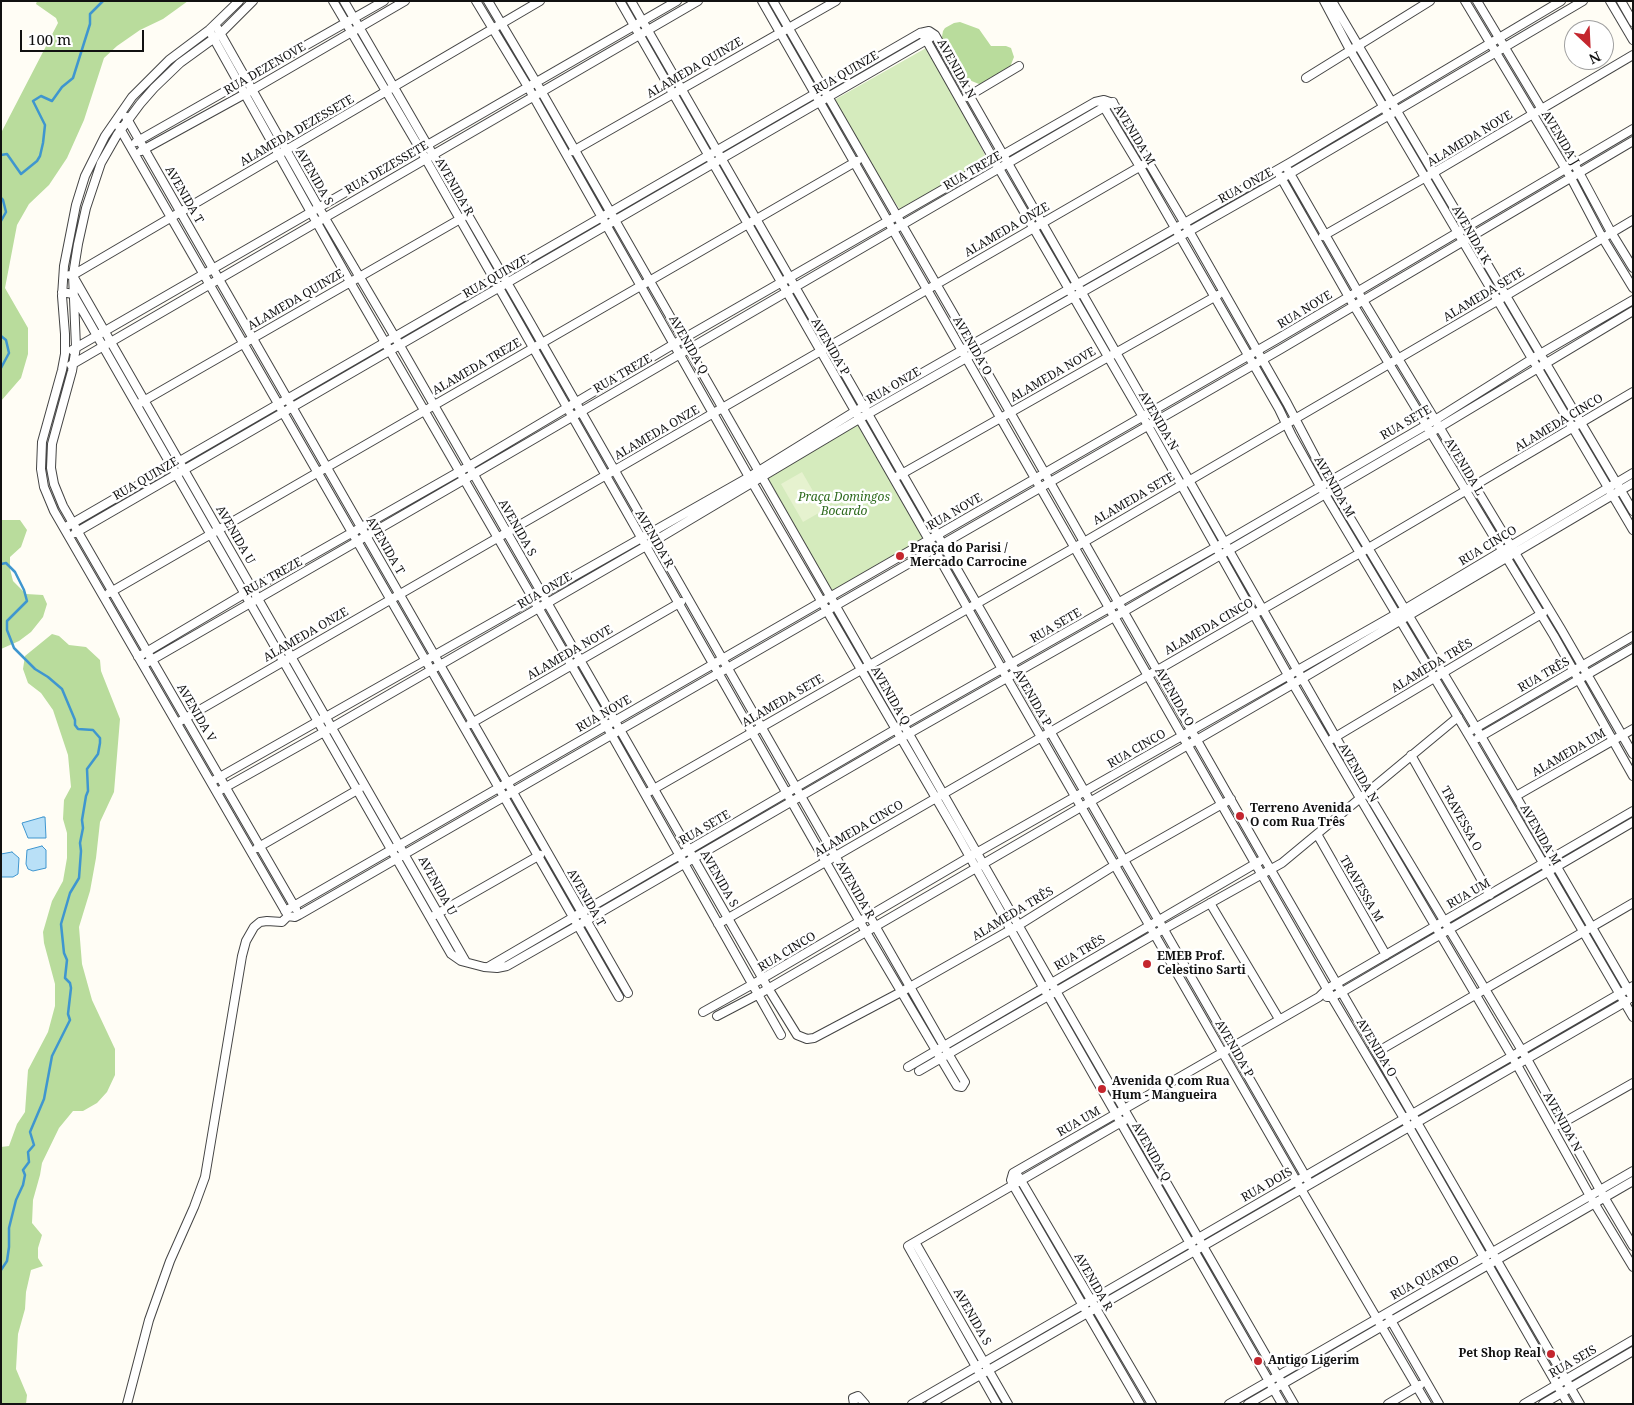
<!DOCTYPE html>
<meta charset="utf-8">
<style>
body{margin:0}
#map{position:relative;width:1634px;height:1405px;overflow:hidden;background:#fffdf5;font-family:"Noto Serif",serif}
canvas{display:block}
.frame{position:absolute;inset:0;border:2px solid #111;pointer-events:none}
.north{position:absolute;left:1564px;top:20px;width:50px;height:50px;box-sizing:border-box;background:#fff;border:1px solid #a0a0a0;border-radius:50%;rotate:155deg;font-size:14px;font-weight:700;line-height:20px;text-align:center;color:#111}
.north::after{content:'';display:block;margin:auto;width:18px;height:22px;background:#c4262e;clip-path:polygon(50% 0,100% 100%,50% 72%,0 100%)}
.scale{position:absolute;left:20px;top:30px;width:124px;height:22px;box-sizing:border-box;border:2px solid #111;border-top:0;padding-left:6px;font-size:15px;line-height:18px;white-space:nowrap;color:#111;-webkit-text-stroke:4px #fff;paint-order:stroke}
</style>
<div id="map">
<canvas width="1634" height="1405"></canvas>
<div class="frame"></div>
<div class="north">N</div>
<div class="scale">100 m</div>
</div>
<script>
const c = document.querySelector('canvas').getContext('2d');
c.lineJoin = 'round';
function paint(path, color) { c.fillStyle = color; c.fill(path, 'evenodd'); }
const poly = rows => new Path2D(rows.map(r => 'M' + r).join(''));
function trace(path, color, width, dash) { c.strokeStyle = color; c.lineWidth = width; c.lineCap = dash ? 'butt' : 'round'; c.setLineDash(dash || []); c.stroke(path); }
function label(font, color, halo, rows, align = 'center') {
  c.font = font + ' "Noto Serif",serif'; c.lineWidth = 5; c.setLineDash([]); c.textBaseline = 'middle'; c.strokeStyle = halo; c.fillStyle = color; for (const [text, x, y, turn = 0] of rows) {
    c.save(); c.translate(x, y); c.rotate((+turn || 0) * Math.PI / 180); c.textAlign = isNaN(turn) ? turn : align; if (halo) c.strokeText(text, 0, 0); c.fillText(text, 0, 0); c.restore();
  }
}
paint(poly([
 [926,48,958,102,988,161,900,210,868,161,834,100],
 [859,421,927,539,831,594,764,478]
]), '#d5ebbd');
paint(poly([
 [37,1,188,1,163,19,140,30,117,46,104,58,84,120,67,158,49,185,29,204,17,225,5,288,28,328,28,354,21,378,1,401,1,133,58,23,56,18,36,4],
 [960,22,979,29,991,46,1006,46,1011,48,1014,57,1010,67,1002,75,991,77,983,84,979,84,964,78,957,64,949,57,941,42,943,31,945,28,954,23],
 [1,520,20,520,27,530,21,547,10,557,10,569,13,581,26,594,43,595,47,604,43,617,31,632,19,641,1,649],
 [52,634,59,636,69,645,86,647,100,660,101,671,120,719,114,792,100,822,96,858,90,891,79,927,82,964,92,1000,115,1049,115,1075,107,1092,97,1103,83,1111,73,1111,59,1128,42,1163,40,1175,33,1200,32,1223,42,1235,38,1248,38,1258,43,1266,31,1270,26,1292,25,1309,18,1334,16,1369,27,1395,26,1404,1,1404,1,1147,9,1146,17,1124,25,1112,28,1070,48,1032,55,1006,55,984,44,943,43,932,52,901,63,881,67,858,67,833,63,819,64,800,71,787,68,755,53,710,41,693,28,683,23,669,25,656]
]), '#b9dc9c');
paint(poly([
 [802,472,824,510,803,522,781,484]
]), '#e6f2cf');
const water = poly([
 [43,817,45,817,46,838,28,838,22,823,43,817],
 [42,846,46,850,46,868,33,871,28,869,26,864,27,850,42,846],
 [12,852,19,858,18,874,13,877,1,877,1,854,12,852]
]);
paint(water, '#b9e0f7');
trace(water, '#3f96cf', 1);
trace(poly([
 [1,155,7,154,21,174,37,161,40,156,43,143,45,125,33,101,41,96,52,101,62,87,73,78,90,24,90,14,103,1],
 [1,198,3,200,6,212,1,221],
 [1,336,6,340,9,353,1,368],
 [1,564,6,563,15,572,24,590,27,601,7,621,7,630,14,648,35,669,48,677,62,689,75,720,75,725,78,729,93,730,100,738,100,743,98,754,87,769,88,791,86,796,82,820,83,828,80,843,81,851,79,878,70,893,61,924,64,953,67,960,65,978,70,983,71,988,68,1014,70,1020,52,1056,44,1099,30,1132,34,1145,28,1152,29,1162,23,1170,25,1175,23,1185,16,1200,9,1228,9,1247,7,1261,1,1270]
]), '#3f96cf', 2.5);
const minor = poly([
 [239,1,209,30,169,60,132,97,105,136,85,176,76,205,64,266,62,296,65,334,65,354,62,370,42,442,41,469,44,487,54,511,287,914],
 [253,1,220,34,180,63,154,88,140,104,117,135,101,163,86,208,78,244,73,275,76,347,72,371,52,444,51,468,54,484,63,506,296,909],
 [333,1,420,149,860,922,957,1086,962,1087,965,1082,949,1055,527,317,344,1],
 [476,1,528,87,749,477,958,836,1043,987,1282,1404],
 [488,1,536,82,1056,991,1294,1404],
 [620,1,929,540,1007,678,1301,1189,1427,1404],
 [631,1,1310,1184],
 [762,1,1327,989,1409,1127,1568,1404],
 [773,1,1010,412,1264,858,1580,1404],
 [1324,1,1350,50,1633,530],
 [1332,1,1633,511],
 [1465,1,1571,178,1602,237,1633,288],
 [1477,1,1574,163,1611,232,1633,268],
 [1610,1,1633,40],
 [1621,1,1633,22],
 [215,24,319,208,395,337,768,988,797,1035,807,1039,814,1038,901,992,1019,925,1115,865,1231,799],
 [209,30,350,282,606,725,781,1035],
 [920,33,924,36,994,160,1143,417,1293,684,1517,1065,1590,1196,1633,1267],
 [1306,78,1430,1],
 [967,97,1019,66],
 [1102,104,1140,167,1279,409,1292,436,1320,486,1472,741,1633,1017],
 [126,117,628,993],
 [119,127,619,997],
 [136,142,384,1],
 [141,151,252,90,405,1],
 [573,151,836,1],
 [1288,170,1358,292,1561,629,1633,754],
 [1280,176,1354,306,1554,636,1633,776],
 [1323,236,1433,173,1633,55],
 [70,275,73,275,540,1],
 [73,276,466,962],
 [62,292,73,294,451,954,461,961,484,967,497,968,507,966,577,926,901,738,1123,612,1430,433,1633,311],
 [72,350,677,1],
 [71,365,698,1],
 [140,403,462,218],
 [898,476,1218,295],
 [64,528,920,33,929,31,935,35,969,95,1367,792,1527,1059,1600,1190,1633,1246],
 [75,533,930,38],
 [109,593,857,161],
 [138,657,244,594,469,466,674,344,1095,102,1104,100,1113,103,1115,106,1184,222,1287,403,1328,481,1481,736,1633,998],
 [143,665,474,474,1113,102],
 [177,723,1148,162],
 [470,724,681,602],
 [1472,730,1633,636],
 [1478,738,1633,648],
 [1332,739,1543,613],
 [1411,755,1490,895],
 [211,782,749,477,854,412,1291,162,1561,1],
 [217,792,324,732,646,546,859,419,1274,183,1583,1],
 [645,794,1084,542,1497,301,1633,220],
 [1516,796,1633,729],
 [1317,834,1386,955],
 [257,848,359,789],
 [1210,903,1279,1019],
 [285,911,1279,338,1633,129],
 [435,915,540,855],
 [288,916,295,917,299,915,1281,349,1633,141],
 [718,924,1360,553,1633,392],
 [488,967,896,729,1225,542,1435,420,1540,354,1633,300],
 [1327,997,1332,997,1342,992,1633,822],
 [703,1012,753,984,978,852,1405,609,1633,473],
 [717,1016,759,994,1293,684,1633,483],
 [1377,1052,1633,903],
 [908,1067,1260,861],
 [919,1071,1155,934,1282,863,1458,717],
 [1559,1125,1633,1083],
 [1019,1177,1152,1404],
 [915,1242,1008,1404],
 [1389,1317,1439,1404],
 [127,1404,149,1320,170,1261,194,1207,205,1177,242,956,246,941,254,927,260,922,267,921,282,922,288,916],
 [854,1404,853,1398,858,1396,865,1404],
 [912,1404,1633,986],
 [930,1404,1627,1001],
 [997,1404,908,1246,1125,1120],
 [1140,1404,1013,1185,1011,1180,1013,1173,1319,997,1327,989,1633,811],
 [1229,1404,1633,1171],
 [1248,1404,1633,1181],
 [1388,1404,1420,1385],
 [1524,1404,1633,1340],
 [1543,1404,1633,1351]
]);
trace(minor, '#444', 10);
trace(minor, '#fff', 8);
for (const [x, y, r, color] of [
 [900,556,5,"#c4262e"],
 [1240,816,5,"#c4262e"],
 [1147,964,5,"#c4262e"],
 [1102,1089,5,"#c4262e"],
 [1551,1354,5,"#c4262e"],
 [1258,1361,5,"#c4262e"]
]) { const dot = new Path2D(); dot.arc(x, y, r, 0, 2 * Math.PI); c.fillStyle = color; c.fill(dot); trace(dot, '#fff', 2); }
label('12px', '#111', '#fff', [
 ["ALAMEDA QUINZE",695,68,-30],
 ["RUA DEZENOVE",265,69,-30],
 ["AVENIDA N",956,69,61],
 ["RUA QUINZE",846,73,-30],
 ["ALAMEDA DEZESSETE",297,131,-30],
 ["AVENIDA M",1134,135,59],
 ["AVENIDA J",1560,138,59],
 ["ALAMEDA NOVE",1470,139,-31],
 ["RUA DEZESSETE",387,168,-30],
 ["RUA TREZE",973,171,-30],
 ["AVENIDA S",314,177,60],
 ["RUA ONZE",1246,186,-29],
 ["AVENIDA R",454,187,60],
 ["AVENIDA T",184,195,60],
 ["ALAMEDA ONZE",1007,230,-30],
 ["AVENIDA K",1471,235,60],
 ["RUA QUINZE",496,277,-30],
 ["ALAMEDA SETE",1484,295,-31],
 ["ALAMEDA QUINZE",296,300,-30],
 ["RUA NOVE",1305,310,-31],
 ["AVENIDA Q",688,345,60],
 ["AVENIDA O",972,346,60],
 ["AVENIDA P",830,347,60],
 ["ALAMEDA TREZE",477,367,-30],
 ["RUA TREZE",623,374,-30],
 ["ALAMEDA NOVE",1053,375,-30],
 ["RUA ONZE",894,386,-30],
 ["AVENIDA N",1158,421,60],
 ["RUA SETE",1406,423,-30],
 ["ALAMEDA CINCO",1559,423,-31],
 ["ALAMEDA ONZE",657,433,-30],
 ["AVENIDA L",1464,467,59],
 ["RUA QUINZE",146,479,-30],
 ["AVENIDA M",1334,487,60],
 ["ALAMEDA SETE",1134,499,-30],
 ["RUA NOVE",955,512,-30],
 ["AVENIDA S",517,528,60],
 ["AVENIDA U",235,535,60],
 ["AVENIDA R",654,539,60],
 ["AVENIDA T",385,546,60],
 ["RUA CINCO",1488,546,-31],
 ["RUA TREZE",273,577,-29],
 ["RUA ONZE",545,591,-30],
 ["RUA SETE",1056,626,-30],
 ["ALAMEDA CINCO",1209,627,-30],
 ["ALAMEDA ONZE",306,635,-30],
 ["ALAMEDA NOVE",570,653,-30],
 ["ALAMEDA TRÊS",1432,666,-31],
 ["RUA TRÊS",1544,675,-30],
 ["AVENIDA Q",890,696,60],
 ["AVENIDA O",1174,697,60],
 ["AVENIDA P",1032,698,60],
 ["ALAMEDA SETE",783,701,-30],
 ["AVENIDA V",196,713,60],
 ["RUA NOVE",604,714,-30],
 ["RUA CINCO",1137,749,-30],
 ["ALAMEDA UM",1569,753,-30],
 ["AVENIDA N",1358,773,60],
 ["TRAVESSA O",1461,819,61],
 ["RUA SETE",705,828,-30],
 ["ALAMEDA CINCO",859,829,-30],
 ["AVENIDA M",1540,835,60],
 ["AVENIDA S",719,879,60],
 ["AVENIDA U",437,886,61],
 ["TRAVESSA M",1361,889,60],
 ["AVENIDA R",855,890,60],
 ["RUA UM",1469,894,-30],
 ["AVENIDA T",586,898,60],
 ["ALAMEDA TRÊS",1013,914,-31],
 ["RUA CINCO",787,952,-31],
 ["RUA TRÊS",1080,953,-31],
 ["AVENIDA O",1376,1048,59],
 ["AVENIDA P",1234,1049,60],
 ["RUA UM",1079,1122,-30],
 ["AVENIDA N",1562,1122,61],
 ["AVENIDA Q",1151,1152,60],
 ["RUA DOIS",1267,1185,-30],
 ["RUA QUATRO",1425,1278,-30],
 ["AVENIDA R",1093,1282,60],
 ["AVENIDA S",972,1317,60],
 ["RUA SEIS",1573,1362,-30]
]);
label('italic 12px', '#2f6b1f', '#fff', [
 ["Praça Domingos",844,498],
 ["Bocardo",844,512]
]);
label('bold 12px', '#111', '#fff', [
 ["Praça do Parisi /",910,549],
 ["Mercado Carrocine",910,563],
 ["Terreno Avenida",1250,809],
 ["O com Rua Três",1250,823],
 ["EMEB Prof.",1157,957],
 ["Celestino Sarti",1157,971],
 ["Avenida Q com Rua",1112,1082],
 ["Hum - Mangueira",1112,1096],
 ["Pet Shop Real",1541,1354,"right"],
 ["Antigo Ligerim",1268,1361]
], 'left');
</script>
